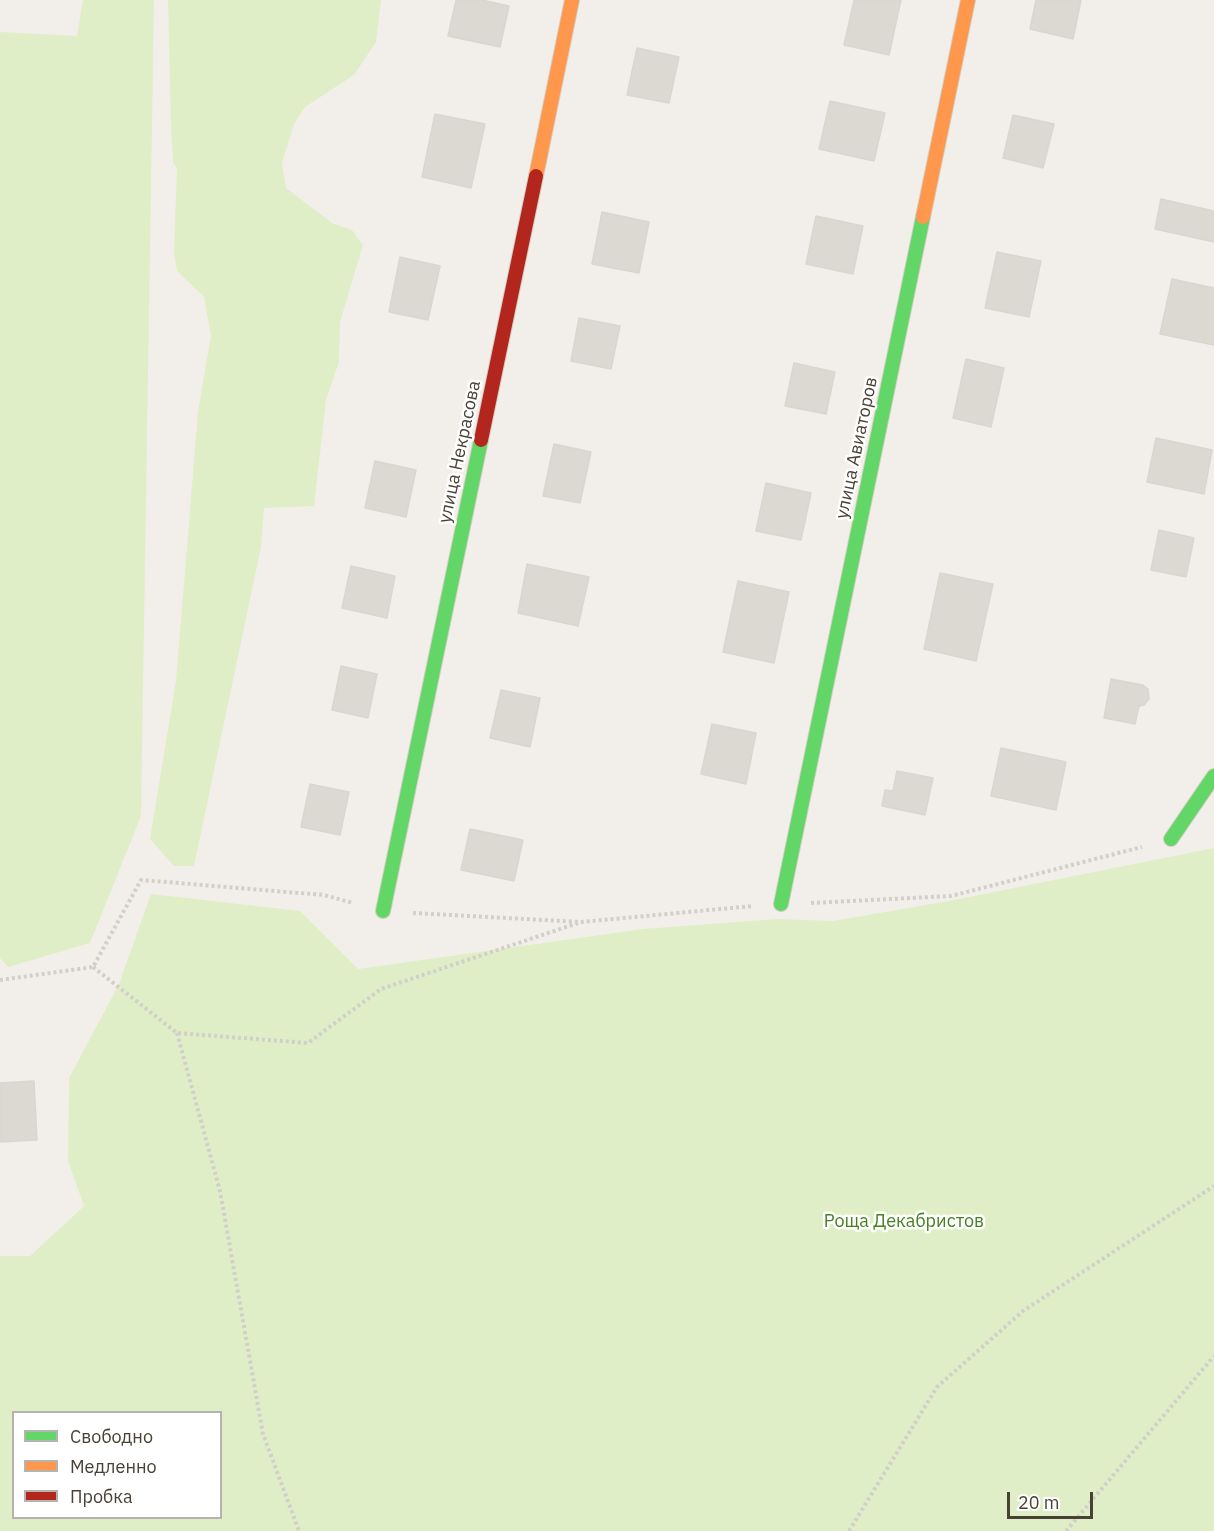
<!DOCTYPE html>
<meta charset="utf-8">
<style>
body{margin:0}
#map{position:relative;width:1214px;height:1531px;overflow:hidden;background:#f2efea;font-family:"IBM Plex Sans",sans-serif}
canvas{display:block}
.legend{position:absolute;left:12px;top:1411px;width:210px;height:108px;box-sizing:border-box;background:#fff;border:2px solid #b6b3ae;margin:0;padding:8px 10px;list-style:none;font-size:18px;color:#494135}
.legend li{display:flex;align-items:center;gap:12px;height:30px}
.legend b{width:30px;border:2px solid #b6b3ae}
.scale{position:absolute;left:1007px;top:1492px;width:86px;height:27px;box-sizing:border-box;border:3px solid #494135;border-top:0;padding-left:8px;font-size:18px;line-height:21px;white-space:nowrap;color:#494135;-webkit-text-stroke:4px #fff;paint-order:stroke}
</style>
<div id="map">
<canvas width="1214" height="1531"></canvas>
<ul class="legend">
<li><b style="height:8px;background:#63d668"></b>Свободно</li>
<li><b style="height:8px;background:#ff974d"></b>Медленно</li>
<li><b style="height:8px;background:#b3261e"></b>Пробка</li>
</ul>
<div class="scale">20 m</div>
</div>
<script>
const c = document.querySelector('canvas').getContext('2d');
c.lineJoin = 'round';
function paint(path, color) { c.fillStyle = color; c.fill(path, 'evenodd'); }
const poly = rows => new Path2D(rows.map(r => 'M' + r).join(''));
function trace(path, color, width, dash) { c.strokeStyle = color; c.lineWidth = width; c.lineCap = dash ? 'butt' : 'round'; c.setLineDash(dash || []); c.stroke(path); }
function label(font, color, halo, rows, align = 'center') {
  c.font = font + ' "IBM Plex Sans",sans-serif'; c.lineWidth = 5; c.setLineDash([]); c.textBaseline = 'middle'; c.strokeStyle = halo; c.fillStyle = color; for (const [text, x, y, turn = 0] of rows) {
    c.save(); c.translate(x, y); c.rotate((+turn || 0) * Math.PI / 180); c.textAlign = isNaN(turn) ? turn : align; if (halo) c.strokeText(text, 0, 0); c.fillText(text, 0, 0); c.restore();
  }
}
paint(poly([
 [83,0,154,0,141,816,90,943,8,967,0,958,0,32,77,36],
 [168,0,381,0,376,42,354,75,305,107,294,124,282,163,286,188,332,223,352,230,363,245,340,322,339,362,326,400,314,506,264,508,261,547,194,866,174,866,150,839,176,681,198,412,211,336,204,297,177,271,174,253,177,169,173,162,171,125],
 [1214,848,1214,1531,0,1531,0,1256,30,1256,84,1206,68,1161,69,1078,119,984,151,894,300,911,358,969,643,929,777,919,833,921,949,901],
 [14,1412,220,1412,220,1518,14,1518]
]), '#dfeec7');
const building = poly([
 [456,0,482,0,509,6,500,47,448,36,456,0],
 [854,0,901,0,889,55,844,45,854,0],
 [1036,0,1081,0,1073,39,1030,29,1036,0],
 [637,48,679,57,669,103,627,95,637,48],
 [830,101,885,113,874,161,819,149,830,101],
 [435,114,485,124,471,188,422,177,435,114],
 [1013,115,1054,124,1043,168,1003,158,1013,115],
 [1161,199,1214,211,1214,242,1155,229,1161,199],
 [602,212,649,222,639,273,592,264,602,212],
 [816,216,863,226,853,274,806,264,816,216],
 [997,252,1041,261,1029,317,985,308,997,252],
 [400,257,440,266,428,320,389,312,400,257],
 [1172,279,1214,288,1214,345,1160,334,1172,279],
 [579,318,620,326,611,369,571,361,579,318],
 [966,359,1004,368,991,427,953,418,966,359],
 [794,363,835,372,826,414,785,406,794,363],
 [1156,438,1212,450,1204,494,1147,482,1156,438],
 [554,444,591,452,580,503,543,496,554,444],
 [375,461,416,470,406,517,365,508,375,461],
 [766,483,811,493,801,540,756,531,766,483],
 [1159,530,1194,538,1186,577,1151,570,1159,530],
 [527,564,589,577,578,626,518,613,527,564],
 [351,566,395,576,387,618,342,608,351,566],
 [940,573,993,584,976,661,924,649,940,573],
 [738,581,789,592,774,663,723,652,738,581],
 [341,666,377,674,368,718,332,710,341,666],
 [1111,679,1143,685,1148,689,1149,699,1144,705,1139,706,1135,724,1104,718,1111,679],
 [501,690,540,698,530,747,490,738,501,690],
 [712,724,756,733,746,784,701,774,712,724],
 [1001,748,1066,762,1056,810,991,796,1001,748],
 [897,771,933,778,925,815,882,806,885,790,893,791,897,771],
 [310,784,349,792,340,835,301,827,310,784],
 [470,829,523,840,514,881,461,870,470,829],
 [34,1081,37,1140,0,1142,0,1083,34,1081]
]);
paint(building, '#dcd8d2');
trace(building, '#dad6cf', 1.5);
const fast = poly([
 [1171,839,1214,776],
 [781,904,923,217],
 [383,911,481,440]
]);
const slow = poly([
 [536,176,572,0],
 [923,217,968,0]
]);
const jam = poly([
 [481,440,536,176]
]);
trace(fast, '#d3cec1', 16);
trace(slow, '#d3cec1', 16);
trace(jam, '#d3cec1', 16);
trace(poly([
 [811,903,951,896,1142,847],
 [413,913,581,922,753,906],
 [93,967,177,1033,308,1043,381,989,578,923],
 [0,980,93,967,141,880,324,895,353,903],
 [177,1033,220,1191,263,1434,299,1531],
 [849,1531,937,1387,1023,1311,1214,1186],
 [1066,1531,1214,1356]
]), '#d2cfca', 4, [3, 3]);
trace(fast, '#63d668', 14);
trace(slow, '#ff974d', 14);
trace(jam, '#b3261e', 14);
label('18px', '#494135', '#fff', [
 ["улица Авиаторов",857,448,-78],
 ["улица Некрасова",460,452,-78]
]);
label('18px', '#478022', '#fff', [
 ["Роща Декабристов",904,1222]
]);
</script>
